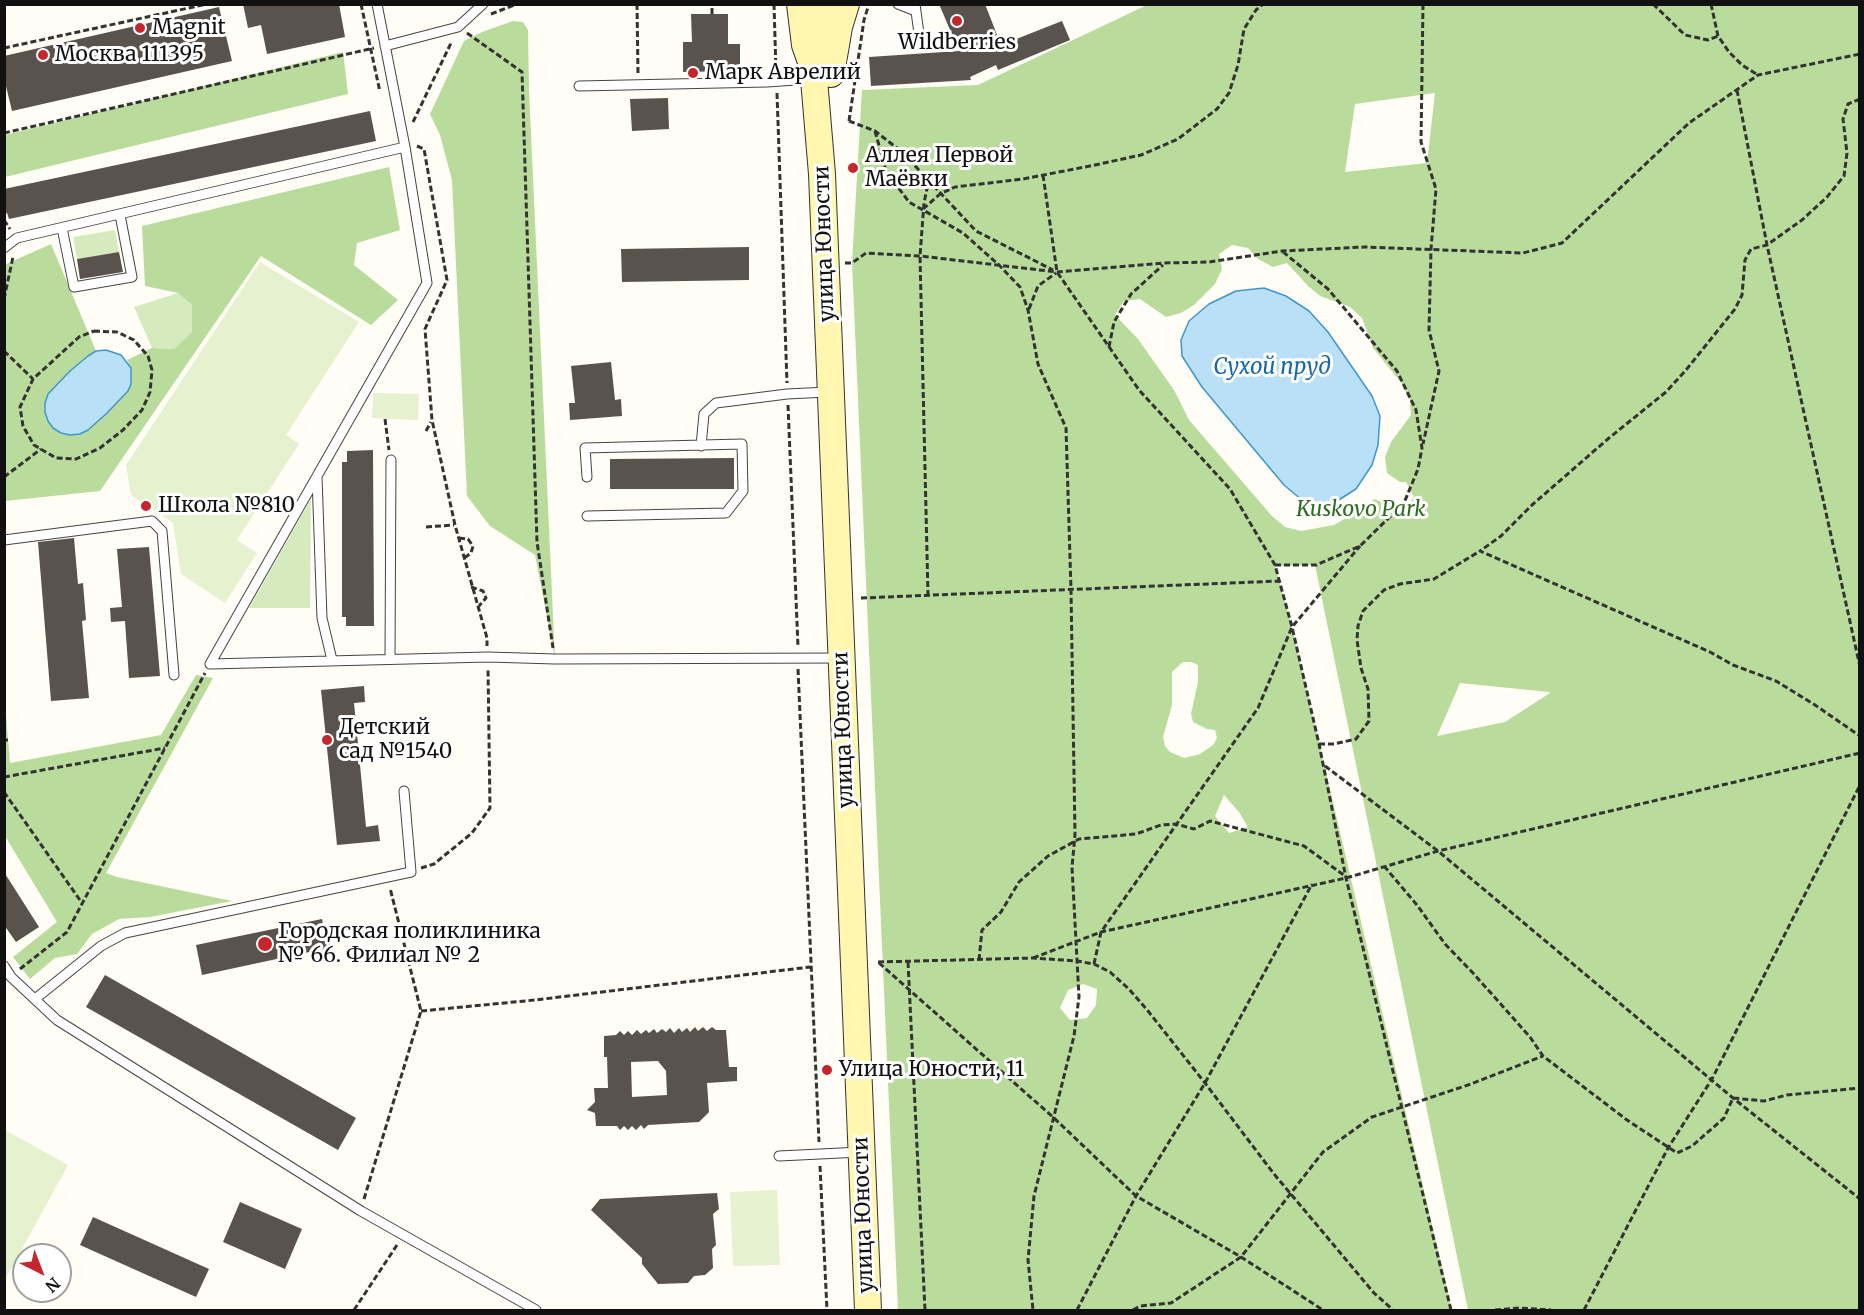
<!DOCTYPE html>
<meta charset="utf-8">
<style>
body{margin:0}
#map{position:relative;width:1864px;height:1315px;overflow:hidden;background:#fffdf5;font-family:Merriweather,serif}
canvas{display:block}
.frame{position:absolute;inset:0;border:6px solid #111;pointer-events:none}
.north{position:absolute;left:12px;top:1243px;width:60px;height:60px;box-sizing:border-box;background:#fff;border:2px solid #a0a0a0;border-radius:50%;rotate:138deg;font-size:16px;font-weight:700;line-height:24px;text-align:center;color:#111}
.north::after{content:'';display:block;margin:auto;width:21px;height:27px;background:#c4262e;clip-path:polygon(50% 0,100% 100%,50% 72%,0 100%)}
</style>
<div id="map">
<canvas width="1864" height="1315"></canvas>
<div class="frame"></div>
<div class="north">N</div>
</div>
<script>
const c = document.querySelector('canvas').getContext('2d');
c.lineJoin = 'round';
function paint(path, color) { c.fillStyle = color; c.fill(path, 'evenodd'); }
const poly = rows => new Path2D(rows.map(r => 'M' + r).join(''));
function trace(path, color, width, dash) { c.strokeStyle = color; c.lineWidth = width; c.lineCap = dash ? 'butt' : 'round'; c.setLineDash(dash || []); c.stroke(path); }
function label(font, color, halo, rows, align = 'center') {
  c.font = font + ' Merriweather,serif'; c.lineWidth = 6; c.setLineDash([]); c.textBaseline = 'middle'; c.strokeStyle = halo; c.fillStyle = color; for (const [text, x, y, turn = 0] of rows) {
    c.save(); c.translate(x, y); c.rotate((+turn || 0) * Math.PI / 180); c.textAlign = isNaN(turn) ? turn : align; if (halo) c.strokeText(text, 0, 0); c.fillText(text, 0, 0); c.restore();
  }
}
paint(poly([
 [115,230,119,252,77,259,73,237],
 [178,293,192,305,192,332,174,349,152,348,134,307],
 [311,499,310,608,249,608]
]), '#d5ebbd');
paint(poly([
 [1147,5,1859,5,1859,1310,1468,1310,1315,565,1275,566,1292,627,1452,1310,898,1310,852,263,862,90,978,85],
 [1435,93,1427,163,1345,172,1355,104],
 [1232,245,1248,248,1258,259,1273,267,1287,263,1308,286,1320,296,1350,307,1362,318,1373,348,1403,385,1410,400,1411,415,1391,442,1385,457,1387,473,1400,482,1406,482,1414,497,1404,510,1374,499,1362,509,1334,525,1301,531,1285,527,1272,516,1189,420,1174,390,1138,339,1115,315,1124,301,1140,299,1166,317,1181,313,1194,305,1215,284,1222,269,1219,254],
 [1183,662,1191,662,1198,665,1198,682,1191,714,1193,722,1207,729,1215,730,1217,738,1213,745,1200,754,1184,758,1170,752,1165,746,1163,737,1172,705,1172,672],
 [1460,683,1549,692,1550,693,1505,722,1437,736],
 [1224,795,1239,812,1248,827,1229,833,1215,816],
 [1083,984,1097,989,1096,1005,1087,1018,1070,1020,1060,1008,1068,990],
 [513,21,523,22,528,30,529,90,555,659,535,555,490,526,467,496,452,180,440,135,430,114,464,41,482,32],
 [343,52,348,94,5,177,5,135],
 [389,167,400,230,357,243,354,265,398,300,371,325,261,256,100,491,5,501,4,265,51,244,96,351,70,371,49,394,45,403,131,368,127,360,152,348,174,349,192,332,192,305,178,293,145,286,142,226],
 [196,675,213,678,106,873,117,877,232,901,150,917,119,919,92,934,77,954,55,958,30,979,13,957,57,922,5,836,5,703,10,763,161,735]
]), '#b9dc9c');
paint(poly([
 [260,262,359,322,286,435,299,444,237,540,257,553,225,603,181,574,173,523,131,495,126,465],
 [373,393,419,394,418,420,372,418],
 [5,1130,68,1165,5,1280],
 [777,1190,780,1265,733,1266,730,1192]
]), '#e6f2cf');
const water = poly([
 [1264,288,1286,296,1309,311,1328,332,1372,396,1380,416,1378,445,1372,465,1356,489,1337,501,1319,507,1303,501,1284,485,1202,387,1182,356,1181,340,1189,321,1209,304,1236,291,1264,288],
 [106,350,121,355,131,368,131,384,128,391,107,413,88,430,80,434,70,435,61,433,53,428,48,421,45,412,45,403,48,394,70,371,88,356,96,351,106,350]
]);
paint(water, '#b9e0f7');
trace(water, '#3f96cf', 1.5);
paint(poly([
 [243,4,339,4,345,37,267,54,261,25,248,28],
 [939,4,985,4,1001,45,1062,21,1070,40,998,70,996,65,970,77,971,80,871,86,869,57,959,51],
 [219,7,232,61,12,111,4,78,4,56],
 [691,14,728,14,728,44,740,44,740,71,683,72,683,42,692,42],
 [668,98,669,129,632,131,630,99],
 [370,111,376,141,9,219,7,213,4,214,4,189],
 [749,247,749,280,622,282,621,249],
 [119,252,123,272,80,279,77,259],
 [611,362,615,400,621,399,622,416,570,420,569,403,575,403,571,366],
 [373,450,374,626,346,626,346,617,342,617,342,462,347,462,347,451],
 [734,458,734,489,610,489,610,459],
 [74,538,78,584,83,583,86,620,82,621,89,698,51,701,38,542],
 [149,547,160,676,129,678,125,621,111,622,110,608,122,607,117,549],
 [364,686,365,702,354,703,366,827,378,825,380,841,337,845,321,690],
 [4,872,39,927,16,942,4,925],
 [322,919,328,948,202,975,196,945],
 [105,975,356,1118,338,1150,86,1007],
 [695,1027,698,1031,703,1027,707,1031,712,1027,716,1030,726,1030,729,1067,737,1067,737,1081,707,1083,709,1112,699,1122,648,1125,644,1129,641,1125,636,1130,632,1126,628,1130,624,1126,620,1130,617,1126,596,1126,595,1113,587,1110,595,1102,594,1088,608,1088,607,1057,604,1057,604,1036,616,1035,620,1031,624,1035,628,1031,632,1035,637,1030,641,1034,646,1030,649,1033,654,1029,657,1033,662,1029,666,1032,670,1028,674,1033,679,1028,682,1032,687,1028,690,1032],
 [658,1061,666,1071,667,1095,632,1097,631,1062],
 [717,1193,719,1209,713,1214,716,1245,712,1249,713,1268,705,1275,694,1276,688,1283,658,1284,642,1264,642,1258,591,1210,600,1199],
 [240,1202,302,1229,285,1269,223,1242],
 [93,1217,209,1269,196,1297,80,1245]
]), '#5a524d');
const lane = poly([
 [898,4,916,11],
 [915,4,920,41],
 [385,46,458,27,483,4],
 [579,86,767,82,811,79],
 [62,228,74,287,132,277,120,215],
 [4,248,17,238,405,147,377,4],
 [701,446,704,414,716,403,787,394,828,392],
 [317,477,322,618,332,660],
 [587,516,726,513,743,491,742,444,585,448,587,477],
 [4,540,152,521,162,531,174,675],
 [390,658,391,460],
 [210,664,488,657,555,659,839,658],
 [210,664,427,283,405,147],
 [4,966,11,977,57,1020,361,1211,536,1310],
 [35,999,101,946,125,933,411,872,404,791],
 [779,1156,861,1152]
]);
const secondary = poly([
 [800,4,805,45,810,59],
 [823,4,814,79,822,174,868,1310],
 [831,74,839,27,846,4]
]);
trace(lane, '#444', 11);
trace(secondary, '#333', 28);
trace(poly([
 [361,4,380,92],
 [637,4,638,73],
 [774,4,776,72],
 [1423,4,1421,142,1436,189,1431,249,1429,330,1439,371,1423,444],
 [1653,4,1685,35,1708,40,1718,36],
 [1711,4,1718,36,1729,52,1742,65,1758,75],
 [491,14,517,4],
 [712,14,712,4],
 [467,33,522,72,537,542,553,648],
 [4,48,207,4],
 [1737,90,1767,245,1860,667],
 [777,93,787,383],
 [1860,99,1848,104,1843,119,1847,153,1844,176,1827,197,1802,220,1767,245,1751,249,1745,260,1742,295,1735,309,1686,370,1666,392,1609,438,1532,505,1501,536,1480,551,1710,652,1733,665,1776,681,1815,705,1860,736],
 [849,121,875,131,902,152,976,231,1053,270],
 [849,121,864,20,869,4],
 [413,122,452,41],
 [875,131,886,171,909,202,963,233,999,265,1020,287,1028,310,1038,364,1066,428,1071,590,1075,835,1072,867,1079,997,1074,1036,1034,1196,1028,1260,1033,1310],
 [4,133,374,48],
 [417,146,424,149,447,280,425,329,432,420,455,525,487,638,487,646],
 [1043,175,1057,272,1139,390,1230,489,1275,565,1292,627,1319,744,1346,878,1451,1310],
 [923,209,940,194,955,187,1023,179,1095,165,1141,155,1178,139,1217,109,1229,93,1238,65,1244,29,1256,10,1263,4],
 [4,220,10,229],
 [845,263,852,263,866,253,920,256,1057,272,1164,263,1209,262,1282,251,1365,247,1523,253,1562,243,1689,123,1758,75,1860,54],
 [4,299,13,257],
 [1029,309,1038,286,1056,273],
 [94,331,117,332,134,340,148,356,152,370,150,392,142,410,123,430,100,448,76,459,56,458,34,445,23,426,20,407,33,379,79,337,94,331],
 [1109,347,1114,322,1131,294,1163,265],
 [4,351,33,379],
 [788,405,798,647],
 [385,419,389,450],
 [426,431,431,422],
 [4,477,41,449],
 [426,527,454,525],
 [459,538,468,539,473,546,471,553,464,558],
 [1275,565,1316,565,1360,546,1404,503,1418,469,1422,448,1416,410,1397,371,1328,289,1282,251],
 [471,587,483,591,486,598,479,606],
 [928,596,920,256,924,203,929,179],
 [861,598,1280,581],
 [798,669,819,1142],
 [4,740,8,740],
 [1319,744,1334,744,1356,739,1369,721,1368,689,1361,668,1357,640,1358,626,1363,611,1384,590,1400,584,1434,579,1480,551],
 [1325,766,1438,851,1733,1098,1860,1199],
 [4,777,165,748],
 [4,792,82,903],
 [1384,866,1417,905,1445,944,1473,973,1530,1037,1543,1056,1627,1120,1677,1153,1692,1146,1724,1118,1733,1098,1764,1101,1787,1095,1860,1088],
 [421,868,434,864,472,833,490,808,488,668],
 [1033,958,1101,932,1346,878,1438,851,1860,753],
 [979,960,982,930,1001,912,1019,882,1048,856,1079,839,1136,834,1161,825,1176,824,1194,829,1210,821,1304,846,1345,876],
 [878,962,1033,958,1077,961,1094,964,1110,972,1129,989,1148,1011,1205,1083,1274,1174,1374,1293,1393,1310],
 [908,962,925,1310],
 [879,963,1054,1118,1136,1196,1241,1257,1323,1310],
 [1094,964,1101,932,1258,708,1292,627,1360,546],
 [20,969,67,932,205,673],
 [421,1011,535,1000,810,967],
 [820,1166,827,1310],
 [364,1199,421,1011,390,888],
 [354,1310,397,1245],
 [1077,1310,1136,1196,1205,1083,1312,884],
 [1133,1310,1140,1306,1171,1303,1241,1257,1323,1152,1372,1117,1468,1085,1543,1056],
 [1495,1310,1519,1308,1551,1310],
 [1584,1310,1668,1148,1712,1079,1860,785]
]), '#333', 3, [6, 3]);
trace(lane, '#fff', 9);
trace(secondary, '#fff6b0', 26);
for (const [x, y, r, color] of [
 [957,21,6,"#c4262e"],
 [140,28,6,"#c4262e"],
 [43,55,6,"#c4262e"],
 [693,73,6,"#c4262e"],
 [853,168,6,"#c4262e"],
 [146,506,6,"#c4262e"],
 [327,740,6,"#c4262e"],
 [265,944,8,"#c4262e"],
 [827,1070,6,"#c4262e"]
]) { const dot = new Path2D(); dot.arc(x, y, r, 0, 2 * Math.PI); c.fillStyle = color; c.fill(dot); trace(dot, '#fff', 2); }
label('21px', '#111', '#fff', [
 ["Magnit",152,28],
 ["Wildberries",957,43,"center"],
 ["Москва 111395",55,55],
 ["Марк Аврелий",705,73],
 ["Аллея Первой",865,156],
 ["Маёвки",865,180],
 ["Школа №810",158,506],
 ["Детский",339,728],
 ["сад №1540",339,752],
 ["Городская поликлиника",278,932],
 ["№ 66. Филиал № 2",278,956],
 ["Улица Юности, 11",839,1070]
], 'left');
label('21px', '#111', '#fff', [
 ["улица Юности",825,244,-92],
 ["улица Юности",844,730,-92],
 ["улица Юности",864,1215,-92]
]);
label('italic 21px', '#2f6b1f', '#fff', [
 ["Kuskovo Park",1361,510]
]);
label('italic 22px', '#1768a6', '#fff', [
 ["Сухой пруд",1272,368]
]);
</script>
